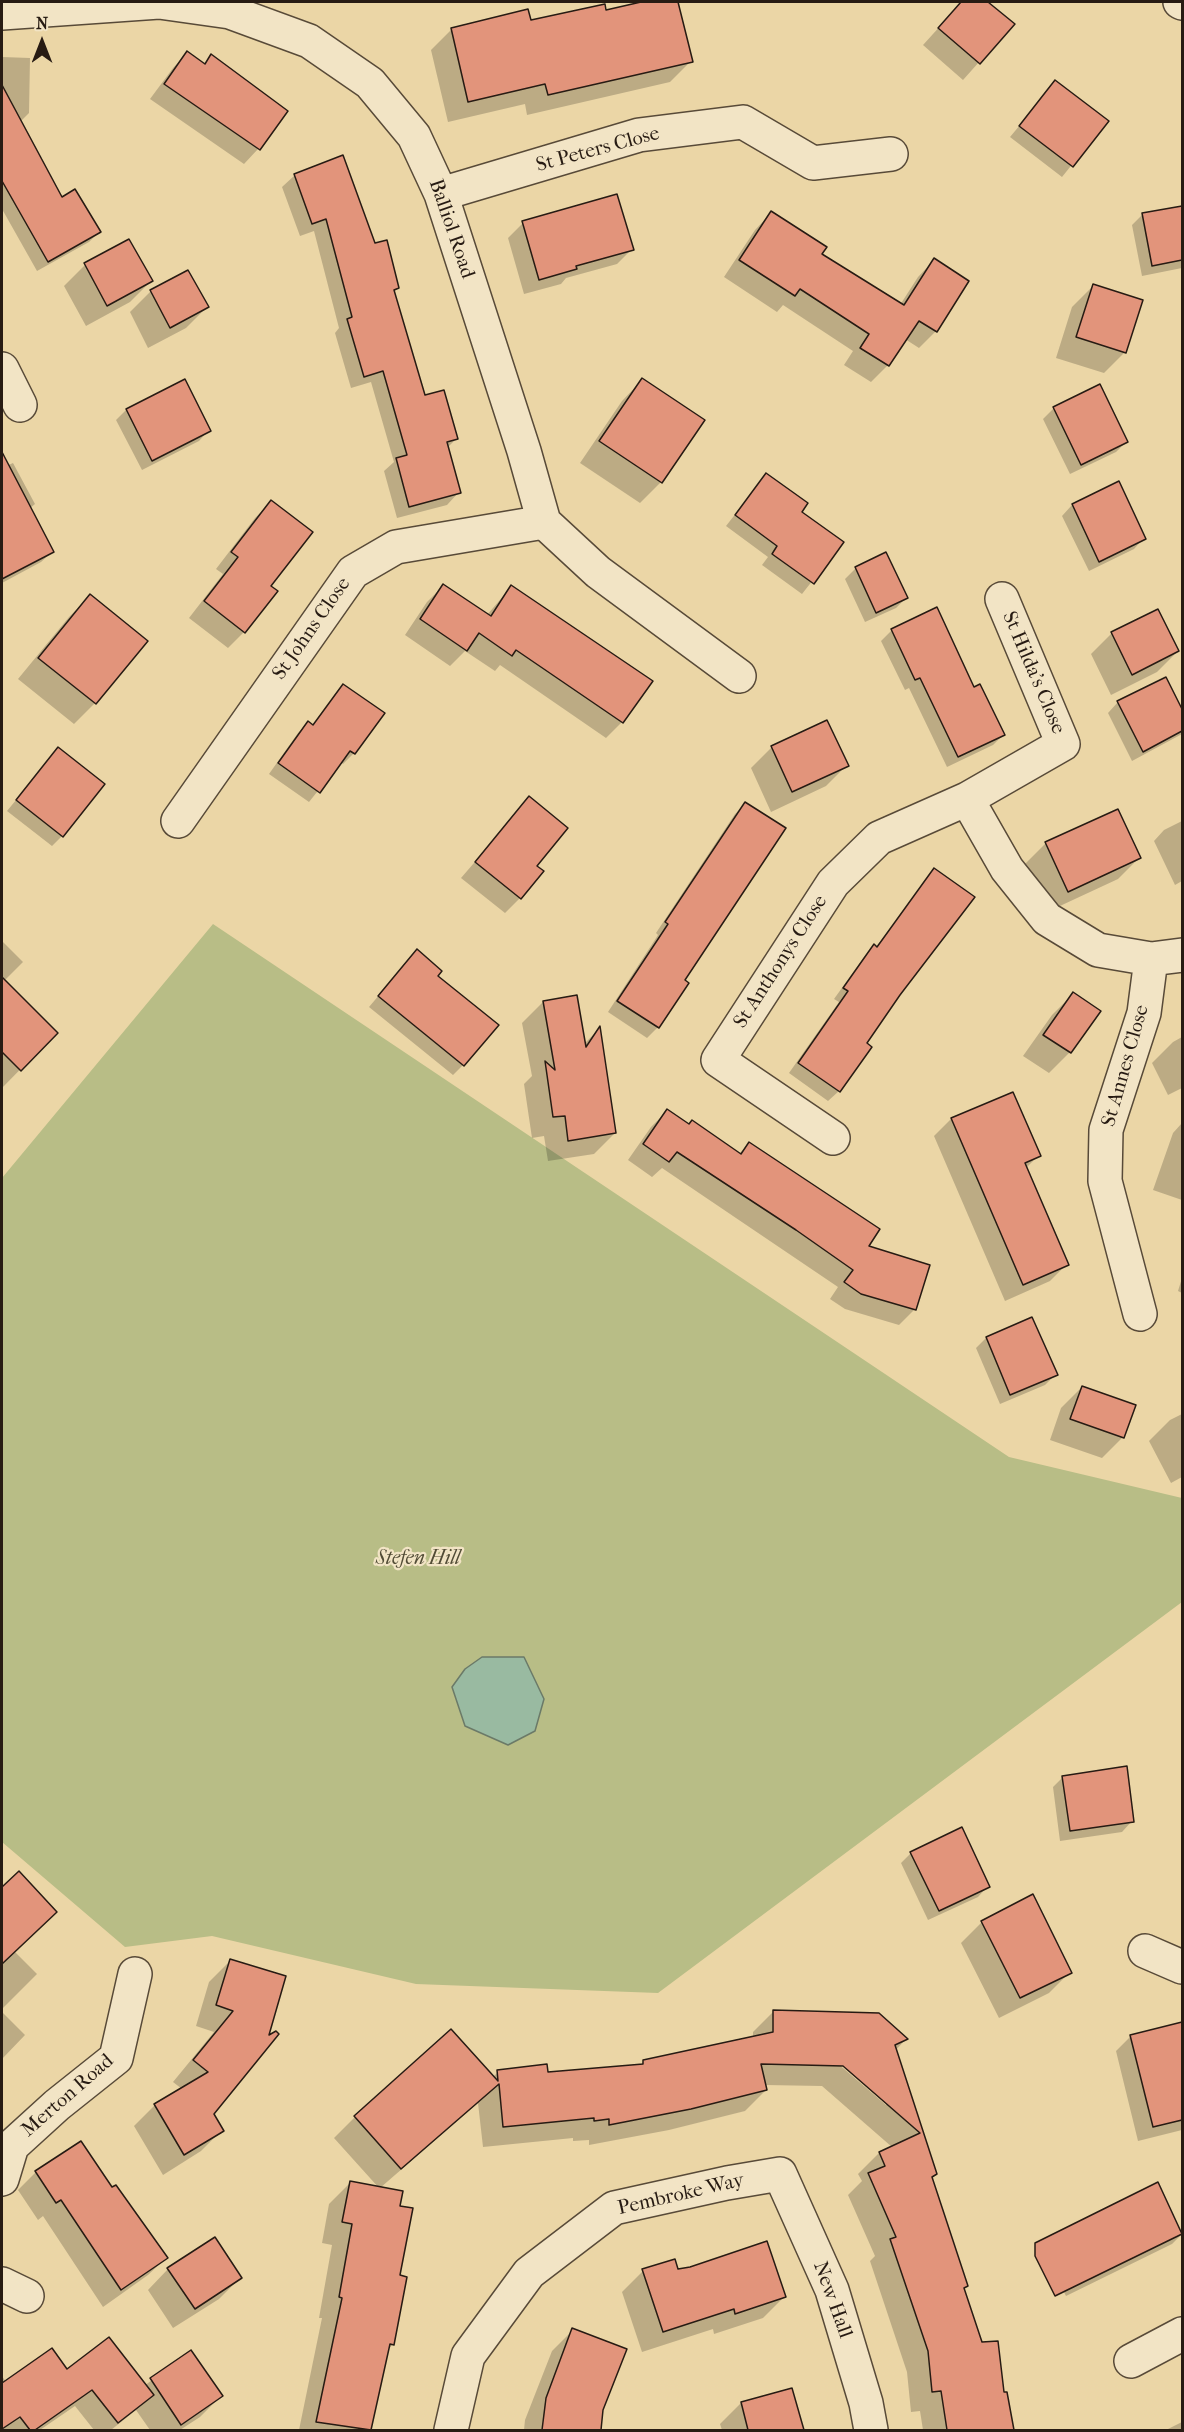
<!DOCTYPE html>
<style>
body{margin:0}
#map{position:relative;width:1184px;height:2432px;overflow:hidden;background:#ebd6a6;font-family:"IM FELL French Canon",serif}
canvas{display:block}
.frame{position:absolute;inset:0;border:3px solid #271b13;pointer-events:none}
.north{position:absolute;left:12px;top:12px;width:60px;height:60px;-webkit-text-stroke:4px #f2e4c5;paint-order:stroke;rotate:0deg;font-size:16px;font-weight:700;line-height:24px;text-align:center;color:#271b13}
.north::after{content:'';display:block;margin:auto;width:21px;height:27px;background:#271b13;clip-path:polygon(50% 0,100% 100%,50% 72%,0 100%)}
</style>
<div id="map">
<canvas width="1184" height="2432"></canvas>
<div class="frame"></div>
<div class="north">N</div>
</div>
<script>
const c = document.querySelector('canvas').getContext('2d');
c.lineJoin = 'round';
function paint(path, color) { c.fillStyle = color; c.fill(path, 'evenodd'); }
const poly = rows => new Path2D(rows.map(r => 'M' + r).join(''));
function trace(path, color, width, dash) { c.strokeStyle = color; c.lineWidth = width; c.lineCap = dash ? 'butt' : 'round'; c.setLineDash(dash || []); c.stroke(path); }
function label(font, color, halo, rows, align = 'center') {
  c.font = font + ' "IM FELL French Canon",serif'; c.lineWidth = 4.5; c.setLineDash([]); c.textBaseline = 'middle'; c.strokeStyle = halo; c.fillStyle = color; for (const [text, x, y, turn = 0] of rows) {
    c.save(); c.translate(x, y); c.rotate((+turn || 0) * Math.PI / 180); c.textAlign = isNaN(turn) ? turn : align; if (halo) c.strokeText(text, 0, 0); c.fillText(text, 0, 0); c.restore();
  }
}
paint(poly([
 [213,924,1009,1457,1182,1498,1182,1602,658,1993,416,1984,212,1936,125,1947,2,1842,2,1178]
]), '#b8bd86');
const water = poly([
 [482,1657,524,1657,544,1699,535,1731,508,1745,465,1726,452,1687,465,1669,482,1657]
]);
paint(water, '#99baa1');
trace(water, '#6b7a68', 1.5);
paint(poly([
 [647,2,676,2,691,61,670,82,527,115,525,104,448,122,431,50,452,29,605,12],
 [962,2,986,2,1013,24,963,80,923,45],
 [187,53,203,65,211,56,286,111,258,149,244,164,150,99,173,68],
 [2,57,30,58,29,113,8,134,2,134],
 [1056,82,1107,121,1062,177,1010,137],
 [31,142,62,199,99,232,89,242,37,271,2,209,2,158],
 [295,175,374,245,398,288,393,293,424,397,456,439,447,448,459,492,447,505,397,518,384,471,394,462,371,382,351,388,335,333,339,328,314,231,300,236,282,187],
 [1182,207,1182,268,1142,276,1132,225,1143,214],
 [771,213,820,254,900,305,918,277,934,260,967,282,936,331,919,348,905,339,888,365,871,382,844,365,853,351,783,305,777,312,724,277,755,230],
 [523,223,632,249,617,264,566,278,561,284,524,294,508,238],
 [85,265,151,281,130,302,86,326,64,286],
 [1093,286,1125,352,1104,373,1056,358,1072,307],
 [151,291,207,307,186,328,148,348,130,312],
 [642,380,661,482,640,503,580,463,622,401],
 [1054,408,1126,442,1116,452,1070,474,1043,419],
 [126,410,209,430,199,441,142,470,116,420],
 [13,463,35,504,29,509,52,552,41,562,2,583,2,468],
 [766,475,800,512,842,543,802,594,762,565,768,557,726,526],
 [1118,483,1144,538,1134,549,1089,571,1062,516,1072,505],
 [271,502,269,586,244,632,228,648,189,618,223,574,216,569,255,518],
 [886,554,906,598,896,608,865,622,845,579,855,569],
 [443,586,487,615,511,587,622,722,606,738,500,665,495,671,465,651,450,666,405,635,427,602],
 [90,596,95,703,74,724,18,679,69,617],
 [936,609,974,689,1003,735,993,745,947,767,909,688,905,690,881,641,892,630],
 [1112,633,1178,651,1157,672,1111,695,1091,654],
 [1165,679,1182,712,1182,734,1132,761,1108,713,1118,702],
 [343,686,382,714,354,753,343,764,341,762,309,802,269,774,298,733,308,723,312,726],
 [772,747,847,765,826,786,771,812,751,768],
 [58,749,62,836,52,846,7,811],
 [530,798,534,866,520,898,505,913,461,878],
 [746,804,683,980,687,983,658,1027,647,1038,608,1012,658,935,656,933,735,814],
 [1182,821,1182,881,1175,885,1154,841,1164,830],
 [1046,843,1139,858,1118,879,1047,912,1025,864],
 [935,870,973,897,864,1043,839,1091,828,1101,789,1073,839,1002,834,999,864,957,876,947],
 [2,941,23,962,2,983],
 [407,962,436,976,463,1065,453,1075,369,1007],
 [13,991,56,1033,2,1088,2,1002],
 [1073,994,1070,1052,1049,1073,1023,1056,1052,1015],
 [543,1002,584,1044,599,1029,615,1133,594,1154,548,1161,544,1136,532,1138,524,1084,532,1076,522,1023],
 [1182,1037,1182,1088,1168,1095,1152,1063,1173,1042],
 [1012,1094,1039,1155,1026,1168,1067,1264,1050,1281,1005,1301,934,1136,951,1119],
 [667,1111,739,1154,749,1143,867,1246,915,1309,899,1325,845,1309,830,1299,838,1287,662,1168,652,1177,628,1160,651,1127],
 [1182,1123,1182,1200,1153,1190,1173,1133],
 [1182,1278,1182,1293,1178,1291],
 [986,1338,1056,1374,1045,1385,1000,1404,976,1348],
 [1082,1387,1123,1437,1102,1458,1050,1440,1061,1408],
 [1182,1414,1182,1477,1171,1483,1149,1441,1170,1420],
 [1063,1777,1132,1821,1122,1832,1060,1841,1053,1787],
 [911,1853,988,1886,978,1897,928,1920,901,1863],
 [18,1873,15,1952,37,1974,2,2009,2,1889],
 [982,1922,1070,1972,1049,1993,999,2018,961,1943],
 [230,1961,284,1977,212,2114,222,2130,201,2151,163,2175,134,2126,154,2106,182,2089,173,2082,214,2032,196,2026,209,1982],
 [774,2011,906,2039,895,2051,936,2174,931,2178,967,2286,963,2290,1002,2394,1006,2394,1013,2430,923,2430,920,2411,911,2412,907,2372,870,2261,875,2256,848,2195,862,2181,858,2174,879,2153,892,2147,822,2086,765,2085,766,2090,745,2111,669,2130,589,2145,589,2140,573,2141,573,2138,483,2147,478,2103,380,2188,399,2207,399,2276,393,2344,387,2351,370,2430,299,2430,322,2318,319,2318,332,2245,322,2243,329,2204,350,2183,379,2188,334,2138,355,2117,493,2077,498,2072,547,2074,639,2066,643,2062,753,2038,753,2032],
 [838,2060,886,2101,886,2105,836,2062],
 [2,2012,25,2035,2,2059],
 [1182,2024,1182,2130,1138,2141,1116,2051,1130,2037],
 [81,2143,111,2189,166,2258,148,2275,103,2307,43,2216,38,2220,18,2190,36,2172],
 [1157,2184,1182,2234,1172,2244,1066,2296,1041,2247],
 [168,2269,240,2278,219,2299,173,2328,148,2290],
 [643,2271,677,2271,784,2297,763,2318,714,2334,713,2329,642,2352,622,2292],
 [573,2330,601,2410,599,2430,524,2430,525,2420,552,2351],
 [190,2352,221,2396,200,2417,180,2430,150,2430,136,2410,111,2430,94,2430,75,2406,40,2430,2,2430,2,2376,6,2382,67,2371,144,2386],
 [791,2390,802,2430,722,2430,720,2424,741,2403],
 [1182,2422,1182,2430,1166,2430]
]), '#0003');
const building = poly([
 [641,2,678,2,693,62,548,95,545,84,468,102,451,28,528,9,531,20,605,4,606,10,641,2],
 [961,2,988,2,1015,24,980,64,938,28,961,2],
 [187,51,205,64,211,54,288,111,260,150,164,84,187,51],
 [1055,80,1109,121,1073,167,1019,126,1055,80],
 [2,85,62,197,75,189,101,232,48,262,2,181,2,85],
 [343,155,375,243,387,240,399,288,394,290,425,395,444,390,458,439,447,442,461,493,409,507,396,458,407,455,383,371,364,377,347,319,352,317,326,219,312,224,294,174,343,155],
 [617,194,634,250,576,266,577,269,539,280,522,221,617,194],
 [1182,206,1182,260,1152,266,1142,213,1182,206],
 [771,211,827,247,822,254,904,305,934,258,969,281,937,332,919,321,889,366,860,348,869,334,800,289,795,296,739,260,771,211],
 [129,239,153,281,107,306,84,263,129,239],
 [188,270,209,307,170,328,150,290,188,270],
 [1093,284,1143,300,1126,353,1076,337,1093,284],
 [642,378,705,420,662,483,599,441,642,378],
 [185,379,211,431,152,461,126,409,185,379],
 [1100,384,1128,442,1081,465,1053,407,1100,384],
 [2,452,54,552,2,579,2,452],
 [766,473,808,503,802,512,844,542,814,584,772,554,777,546,735,515,766,473],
 [1119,481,1146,539,1099,562,1072,504,1119,481],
 [271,500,313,532,271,586,278,591,245,633,204,601,238,557,231,552,271,500],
 [886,552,908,598,876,613,855,567,886,552],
 [443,584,491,616,511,585,653,681,623,723,516,650,512,656,479,633,467,651,420,619,443,584],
 [90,594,148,641,96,704,38,658,90,594],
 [937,607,974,687,980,684,1005,735,958,757,920,678,915,680,891,629,937,607],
 [1158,609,1179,651,1132,675,1111,632,1158,609],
 [1166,677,1182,709,1182,731,1143,752,1117,701,1166,677],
 [343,684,385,713,355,754,350,751,320,793,278,763,308,721,313,725,343,684],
 [827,720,849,766,792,792,771,746,827,720],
 [58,747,105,784,63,837,16,800,58,747],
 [529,796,568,828,537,866,544,871,521,899,475,862,529,796],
 [745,802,786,828,685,980,689,983,659,1028,617,1001,668,924,665,922,745,802],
 [1118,809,1141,858,1068,892,1045,842,1118,809],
 [934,868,975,897,900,995,867,1043,872,1047,840,1092,798,1063,848,991,843,988,874,944,877,947,934,868],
 [417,949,442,971,438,976,499,1025,464,1066,378,996,417,949],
 [2,977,58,1033,21,1071,2,1052,2,977],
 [1073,992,1101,1011,1071,1053,1043,1035,1073,992],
 [577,995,586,1047,600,1026,616,1133,568,1141,565,1116,553,1117,545,1061,555,1070,543,1001,577,995],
 [1013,1092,1041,1156,1025,1163,1069,1265,1023,1285,951,1118,1013,1092],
 [667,1109,689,1124,692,1120,741,1154,749,1142,880,1229,869,1246,930,1265,916,1310,861,1294,844,1282,853,1270,796,1230,677,1152,669,1162,643,1144,667,1109],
 [1032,1317,1058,1375,1010,1395,986,1337,1032,1317],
 [1082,1386,1136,1405,1124,1438,1070,1419,1082,1386],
 [1127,1766,1134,1822,1070,1831,1062,1776,1127,1766],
 [962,1827,990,1887,939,1911,910,1852,962,1827],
 [19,1871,57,1912,2,1964,2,1887,19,1871],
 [1033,1894,1072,1973,1020,1998,981,1921,1033,1894],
 [230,1959,286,1976,269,2035,276,2031,279,2034,214,2114,224,2131,184,2155,154,2104,208,2072,193,2060,233,2011,216,2005,230,1959],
 [773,2010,879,2013,908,2039,895,2045,937,2174,932,2177,968,2286,964,2288,982,2342,998,2341,1004,2392,1007,2392,1014,2430,947,2430,941,2391,932,2392,928,2351,890,2239,896,2237,868,2173,885,2166,879,2152,920,2133,843,2066,761,2064,767,2090,691,2109,609,2125,609,2119,594,2121,594,2118,503,2127,499,2084,401,2169,354,2116,451,2029,498,2081,497,2070,547,2064,548,2072,643,2064,643,2060,773,2032,773,2010],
 [1182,2022,1182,2120,1153,2127,1130,2035,1182,2022],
 [81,2141,112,2187,116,2185,168,2258,121,2290,61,2200,56,2203,35,2171,81,2141],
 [350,2181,403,2191,400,2206,413,2208,400,2275,407,2277,394,2345,390,2344,371,2430,316,2422,342,2298,339,2297,352,2224,342,2222,350,2181],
 [1158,2182,1182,2234,1055,2296,1035,2256,1035,2243,1158,2182],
 [215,2237,242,2278,195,2309,167,2268,215,2237],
 [767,2241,786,2297,735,2314,734,2309,663,2332,642,2269,675,2259,678,2269,690,2267,767,2241],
 [572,2328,627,2349,603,2410,601,2430,542,2430,546,2398,572,2328],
 [109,2337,154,2395,118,2423,92,2390,35,2430,30,2430,20,2417,2,2429,2,2383,52,2348,67,2369,109,2337],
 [191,2350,223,2396,181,2425,150,2378,191,2350],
 [792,2388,804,2430,748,2430,741,2402,792,2388]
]);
paint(building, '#e2947b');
trace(building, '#271b13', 1.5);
const minor = poly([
 [1180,2,1182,3],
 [2,13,159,2,230,12,309,41,370,83,414,136,441,194,524,451,544,522,598,572,739,676],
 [441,194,639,135,743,122,813,163,891,154],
 [2,369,20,405],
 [967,799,1007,869,1047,919,1098,950,1151,959,1182,955],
 [178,821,353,572,396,547,544,522],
 [833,1138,718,1060,833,883,879,838,967,799,1063,744,1002,599],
 [1140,1314,1105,1181,1106,1130,1144,1013,1151,959],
 [1145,1951,1182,1967],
 [2,2179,12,2146,57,2105,116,2058,135,1974],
 [2,2284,27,2296],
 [1131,2361,1182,2334],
 [451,2430,468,2356,529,2273,614,2208,727,2183,780,2174,832,2290,866,2403,871,2430]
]);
trace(minor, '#584a38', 36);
trace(minor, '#f2e4c5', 33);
label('20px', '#271b13', '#f2e4c5', [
 ["St Peters Close",598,150,-15],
 ["Balliol Road",451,229,71],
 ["St Johns Close",312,629,-55],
 ["St Hilda's Close",1033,673,67],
 ["St Anthonys Close",781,962,-57],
 ["St Annes Close",1126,1066,-74],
 ["Merton Road",68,2096,-41],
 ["Pembroke Way",681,2195,-13],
 ["New Hall",832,2300,70]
]);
label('italic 20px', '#524c36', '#f2e4c5', [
 ["Stefen Hill",418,1559]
]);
</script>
